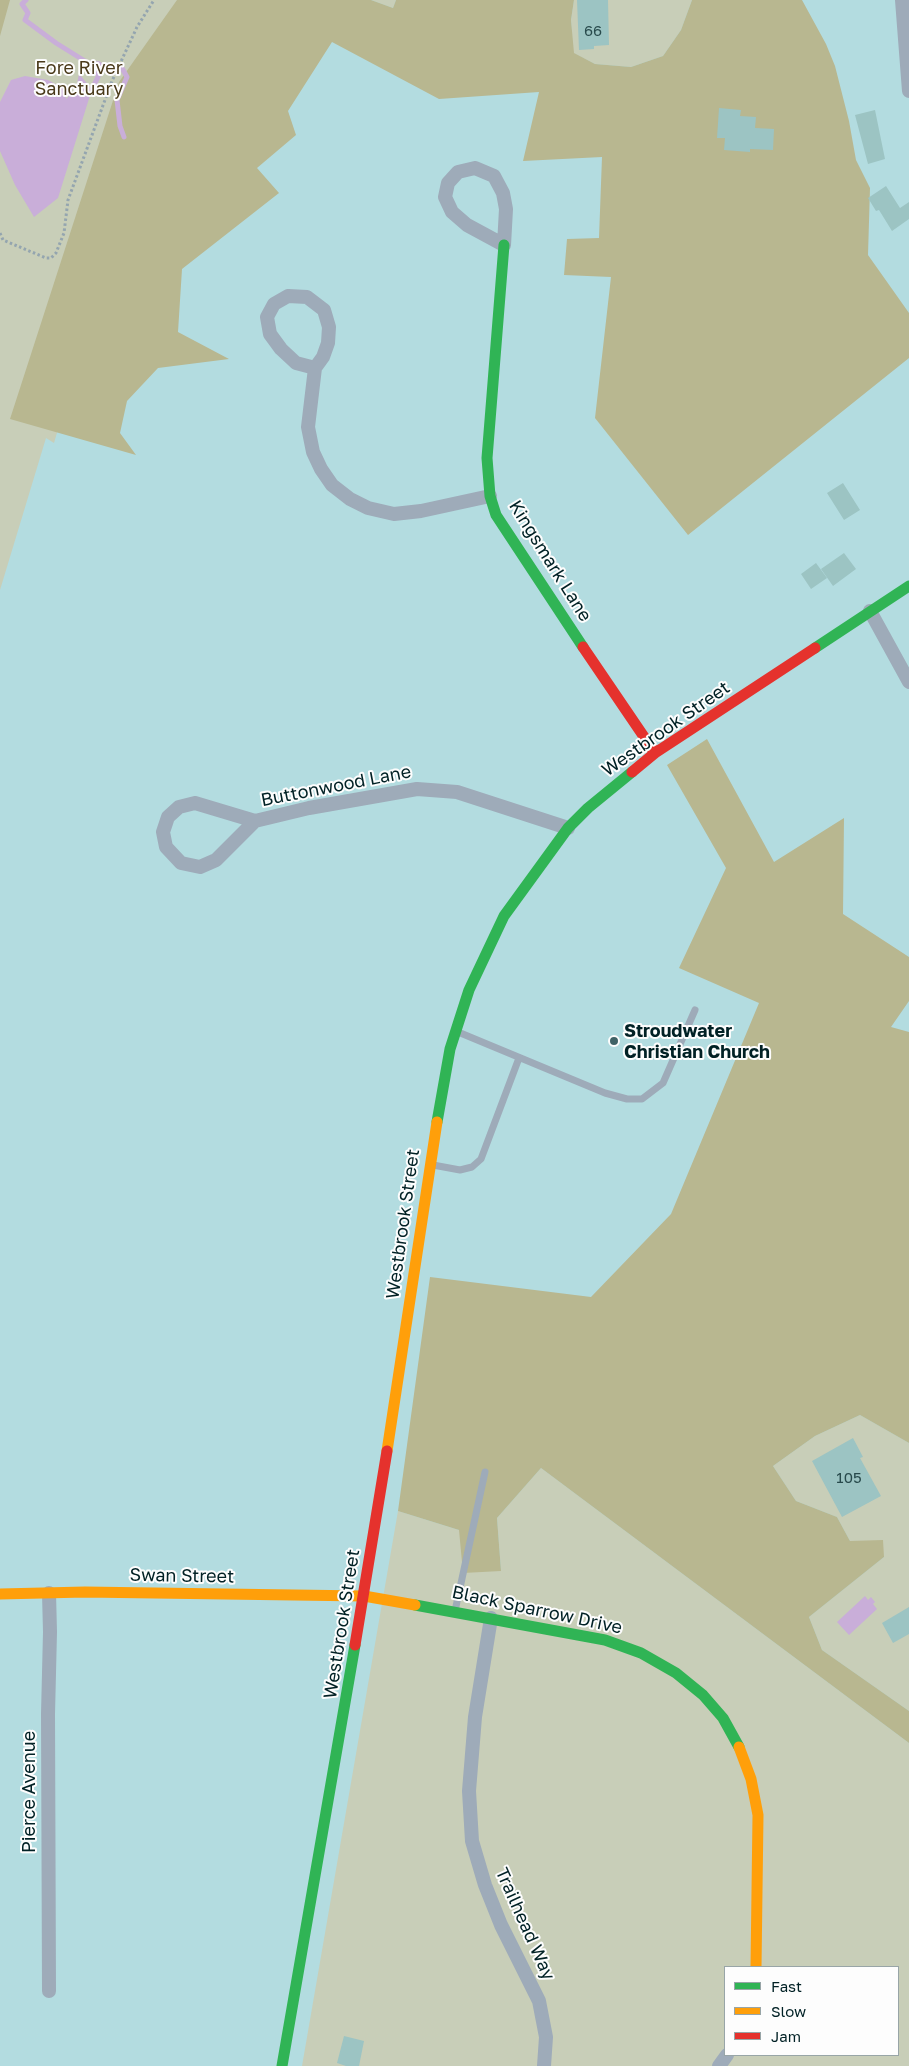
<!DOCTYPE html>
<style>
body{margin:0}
#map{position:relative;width:909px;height:2066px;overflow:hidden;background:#b3dce0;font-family:"Golos Text",sans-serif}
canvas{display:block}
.legend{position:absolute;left:724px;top:1966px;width:175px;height:90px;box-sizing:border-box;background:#fdfdfd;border:1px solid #98a5a7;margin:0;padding:6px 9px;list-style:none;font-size:15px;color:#012125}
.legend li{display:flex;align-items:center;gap:10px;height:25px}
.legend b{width:25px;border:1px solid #98a5a7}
</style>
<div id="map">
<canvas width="909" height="2066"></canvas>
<ul class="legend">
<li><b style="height:6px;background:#30b455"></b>Fast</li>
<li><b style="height:6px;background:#ff9f0a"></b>Slow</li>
<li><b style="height:6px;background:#e5322d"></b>Jam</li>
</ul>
</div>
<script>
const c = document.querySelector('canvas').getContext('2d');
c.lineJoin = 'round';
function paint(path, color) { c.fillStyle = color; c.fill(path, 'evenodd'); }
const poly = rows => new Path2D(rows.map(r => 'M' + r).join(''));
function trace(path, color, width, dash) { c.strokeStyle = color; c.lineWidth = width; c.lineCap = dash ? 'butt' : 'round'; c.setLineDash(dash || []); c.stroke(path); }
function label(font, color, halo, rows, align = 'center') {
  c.font = font + ' "Golos Text",sans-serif'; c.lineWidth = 4; c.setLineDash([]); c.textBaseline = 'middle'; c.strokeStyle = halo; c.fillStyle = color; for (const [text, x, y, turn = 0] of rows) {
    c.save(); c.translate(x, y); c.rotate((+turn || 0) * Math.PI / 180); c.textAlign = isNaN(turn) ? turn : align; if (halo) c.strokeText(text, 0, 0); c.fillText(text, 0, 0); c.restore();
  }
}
paint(poly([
 [0,0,201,0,168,53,54,443,46,438,0,590],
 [371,0,396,0,393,8],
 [574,0,692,0,681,30,663,56,631,67,595,64,573,53,571,20],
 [860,1415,909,1443,909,1711,822,1650,809,1617,884,1557,850,1541,837,1517,796,1501,773,1466,815,1436],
 [541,1468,909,1743,909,2066,302,2066,398,1511,459,1530,501,1571,497,1518],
 [725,1967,898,1967,898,2055,725,2055]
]), '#c8ceb8');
paint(poly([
 [0,0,10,0,0,36],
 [177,0,371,0,393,8,396,0,574,0,571,20,574,53,595,64,631,67,663,56,681,30,692,0,802,0,826,44,835,66,849,121,856,160,870,188,868,255,909,313,909,358,688,535,595,418,611,277,564,275,567,239,599,238,602,157,523,161,539,92,439,99,332,42,288,111,296,135,257,168,279,193,182,269,178,332,229,359,158,368,127,401,120,433,136,455,10,419,119,82],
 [707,739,774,862,844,818,843,914,909,957,909,1001,891,1027,909,1032,909,1443,860,1415,815,1436,773,1466,796,1501,837,1517,850,1541,883,1540,884,1557,809,1617,822,1650,909,1711,909,1743,541,1468,497,1518,501,1571,463,1573,459,1530,398,1511,430,1277,591,1297,671,1214,759,1003,679,968,726,868,667,765]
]), '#b8b790');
paint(poly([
 [79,74,92,89,58,198,34,217,15,185,0,151,0,102,11,80,25,76,48,80,64,89,66,99,76,89],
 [865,1596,868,1600,871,1597,875,1602,873,1604,877,1609,849,1635,837,1622]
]), '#c9aed9');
trace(poly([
 [26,0,22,4,28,13,25,20,56,43,88,63,99,64,98,77,92,89],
 [99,64,104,68,122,68,127,77,117,100,120,126,124,137]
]), '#c9aed9', 5);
paint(poly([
 [577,0,608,0,609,45,594,46,594,49,579,50],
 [719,108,741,110,740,116,756,117,755,128,774,129,773,150,750,149,750,152,724,150,725,138,717,138],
 [875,110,885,159,868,164,855,115],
 [886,186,900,208,909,202,909,219,892,231,879,210,876,211,868,198],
 [843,483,860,510,844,520,827,493],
 [844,553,856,569,833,586,821,569],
 [816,563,827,578,811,589,801,574],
 [853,1438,863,1457,860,1458,881,1496,842,1517,812,1461],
 [909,1607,909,1634,893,1643,882,1623],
 [344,2036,364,2041,359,2066,346,2066,337,2063]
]), '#9cc4c3');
trace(poly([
 [0,233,3,240,46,258,51,258,56,253,64,233,68,200,112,81,137,27,154,0]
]), '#94a5af', 3, [2.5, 2.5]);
trace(poly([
 [458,1032,605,1093,627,1099,642,1099,663,1083,695,1010],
 [433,1165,460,1170,472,1167,481,1159,519,1058],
 [455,1611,485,1472]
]), '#9eabb9', 7);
trace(poly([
 [902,0,909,91],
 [475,168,494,176,503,193,506,209,504,245,467,225,452,212,445,197,448,183,458,172,475,168],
 [288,296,307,297,324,310,329,327,328,343,323,357,315,368,296,363,281,349,270,334,267,317,274,304,288,296],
 [315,368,308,427,313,452,321,469,332,485,350,499,368,508,394,514,421,511,490,496],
 [870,611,909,682],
 [195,803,255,821,216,860,200,867,181,863,166,847,163,832,168,817,179,807,195,803],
 [255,821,309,808,417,789,457,792,568,828],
 [491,1618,475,1717,469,1791,472,1841,485,1885,501,1925,539,2001,546,2037,544,2066],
 [49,1991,48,1714,50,1632,49,1593],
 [719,2066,727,2055]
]), '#9eabb9', 14);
trace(poly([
 [504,245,487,458,490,496,496,515,583,647],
 [815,648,909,586],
 [437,1122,450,1049,469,990,504,916,568,828,588,808,632,772],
 [415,1605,605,1640,641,1653,676,1673,703,1695,723,1718,739,1747],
 [282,2066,355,1645]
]), '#30b455', 11);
trace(poly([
 [387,1451,437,1122],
 [0,1594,85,1592,364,1596,415,1605],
 [739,1747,751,1779,758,1815,756,1967]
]), '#ff9f0a', 11);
trace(poly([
 [583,647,655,753],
 [632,772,655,753,815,648],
 [355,1645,387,1451]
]), '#e5322d', 11);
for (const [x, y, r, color] of [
 [614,1041,5,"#3f6266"]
]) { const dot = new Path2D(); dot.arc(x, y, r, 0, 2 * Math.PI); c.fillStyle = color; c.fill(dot); trace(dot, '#fdfdfd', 2); }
label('15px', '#284a4c', null, [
 ["66",593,31],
 ["105",849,1478]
]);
label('18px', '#493919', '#fdfdfd', [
 ["Fore River",79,68],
 ["Sanctuary",79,89]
]);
label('18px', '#012125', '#fdfdfd', [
 ["Kingsmark Lane",550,561,58],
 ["Westbrook Street",666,729,-35],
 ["Buttonwood Lane",336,786,-11],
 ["Westbrook Street",403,1224,-82],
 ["Swan Street",182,1576,1],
 ["Black Sparrow Drive",537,1610,12],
 ["Westbrook Street",342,1624,-81],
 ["Pierce Avenue",29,1792,-90],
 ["Trailhead Way",525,1924,66]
]);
label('bold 18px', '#012125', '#fdfdfd', [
 ["Stroudwater",624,1031],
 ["Christian Church",624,1052]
], 'left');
</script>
